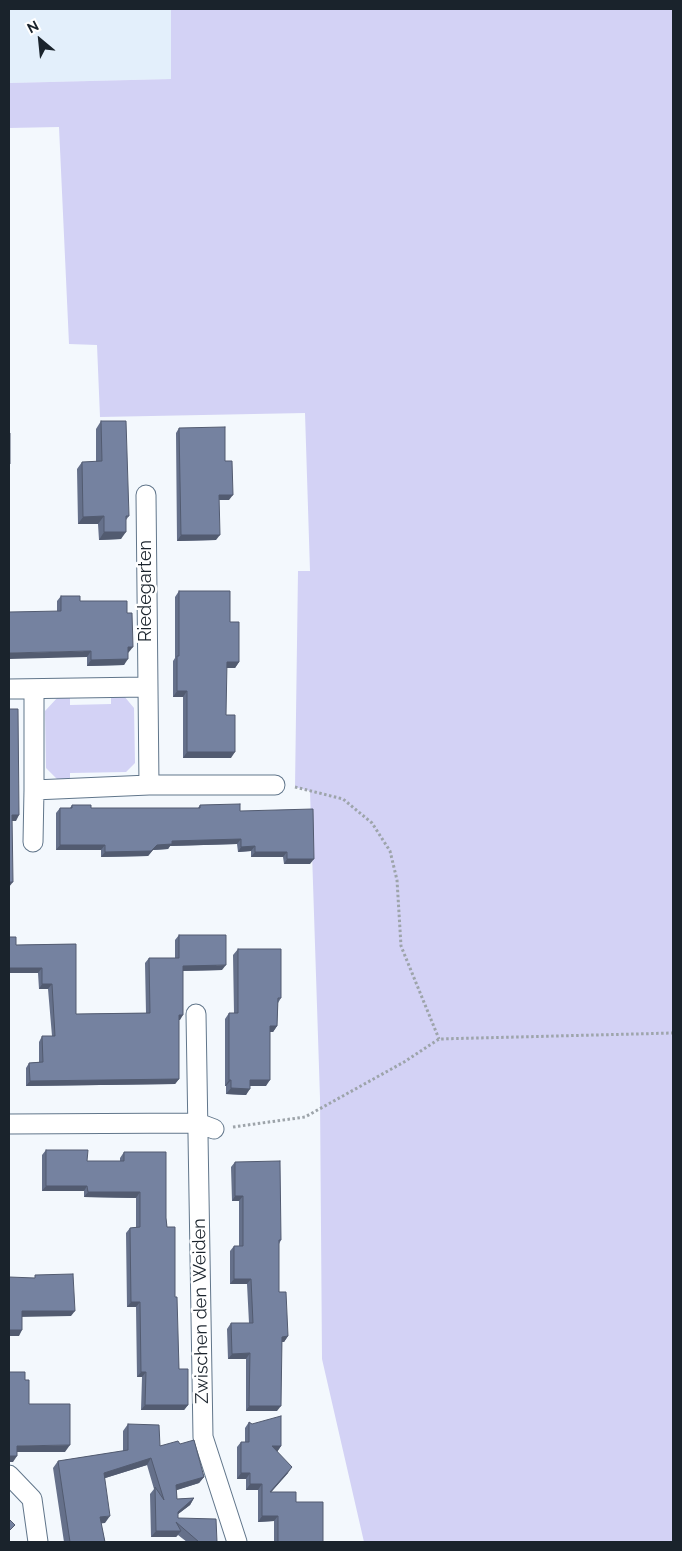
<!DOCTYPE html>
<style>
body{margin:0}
#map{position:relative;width:682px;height:1551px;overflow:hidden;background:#f3f8fd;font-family:Raleway,sans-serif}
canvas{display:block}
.frame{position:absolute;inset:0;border:10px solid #1a232c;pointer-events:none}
.north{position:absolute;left:15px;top:15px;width:50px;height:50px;-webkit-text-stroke:4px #fff;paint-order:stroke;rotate:332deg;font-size:14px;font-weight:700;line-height:20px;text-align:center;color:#1a232c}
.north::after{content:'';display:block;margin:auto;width:18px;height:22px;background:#1a232c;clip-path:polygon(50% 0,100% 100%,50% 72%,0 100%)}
</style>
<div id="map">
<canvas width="682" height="1551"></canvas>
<div class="frame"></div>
<div class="north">N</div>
</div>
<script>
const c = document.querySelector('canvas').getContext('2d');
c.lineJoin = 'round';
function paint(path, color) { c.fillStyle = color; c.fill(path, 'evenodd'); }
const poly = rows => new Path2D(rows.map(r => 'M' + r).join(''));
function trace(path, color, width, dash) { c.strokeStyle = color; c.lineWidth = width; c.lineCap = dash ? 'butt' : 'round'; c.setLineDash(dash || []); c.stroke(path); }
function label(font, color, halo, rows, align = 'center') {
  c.font = font + ' Raleway,sans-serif'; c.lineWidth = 5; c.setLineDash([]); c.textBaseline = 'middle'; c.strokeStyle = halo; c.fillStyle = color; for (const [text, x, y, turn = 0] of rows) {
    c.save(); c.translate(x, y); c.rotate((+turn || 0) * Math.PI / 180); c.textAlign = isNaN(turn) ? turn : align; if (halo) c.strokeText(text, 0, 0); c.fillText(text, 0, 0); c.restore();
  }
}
paint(poly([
 [9,9,171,9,171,79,9,83]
]), '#e3effb');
paint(poly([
 [171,9,673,9,673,1542,364,1542,322,1359,320,1098,310,791,295,787,298,571,310,571,305,413,100,417,97,345,69,344,59,127,9,128,9,83,171,79],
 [111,696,124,696,134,708,135,763,126,772,70,773,70,779,57,779,46,768,45,711,58,697,70,697,70,705,111,704]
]), '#d3d2f5');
const street = poly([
 [146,495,149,785],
 [9,689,146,687],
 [34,689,34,790,149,785,275,785],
 [33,842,34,790],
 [196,1014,203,1437,237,1542],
 [9,1124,198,1123,214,1129],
 [9,1475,32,1499,38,1542]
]);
trace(street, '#61768b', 21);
trace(poly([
 [295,787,343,799,372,823,390,851,397,880,401,946,439,1039],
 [233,1127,305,1117,404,1062,439,1039,673,1033]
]), '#9da4aa', 3, [2.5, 2.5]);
trace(street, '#fff', 19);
paint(poly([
 [101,421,129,516,126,520,121,539,99,540,98,524,78,524,77,469,82,462,96,462,96,429],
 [179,428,225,461,229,500,219,500,216,540,177,541,176,433],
 [179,591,230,622,239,662,235,668,226,668,226,715,231,758,183,758,183,697,173,697,173,661,175,658,175,597],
 [61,596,127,613,129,652,128,653,124,665,87,666,87,657,57,611,57,601],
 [72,805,91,808,198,808,200,805,240,811,310,864,284,864,283,857,251,857,251,851,238,852,237,844,170,846,168,849,153,850,148,856,101,857,101,850,56,850,56,813,60,808,70,808],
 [179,935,222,970,183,971,180,1020,179,1020,179,1079,175,1084,26,1086,26,1068,29,1063,39,1062,39,1042,42,1036,52,1036,48,989,39,989,38,973,16,945,76,944,76,1014,146,1013,145,963,149,958,175,958,175,940],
 [238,949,281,998,278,1003,277,1026,273,1032,270,1032,266,1086,250,1086,246,1095,226,1094,226,1086,225,1086,225,1019,229,1013,234,1013,233,955],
 [46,1150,87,1161,120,1161,120,1158,124,1152,166,1218,175,1297,179,1369,188,1405,184,1410,141,1410,142,1377,137,1377,136,1307,127,1307,126,1233,130,1228,136,1227,136,1198,84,1197,84,1191,42,1191,42,1155],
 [235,1162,281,1240,279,1244,279,1292,288,1336,284,1342,282,1342,277,1411,246,1411,246,1359,228,1359,227,1329,231,1323,249,1323,247,1284,230,1284,230,1251,234,1246,239,1246,239,1201,232,1201,231,1167],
 [249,1422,281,1446,277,1452,288,1473,271,1492,296,1502,323,1542,274,1542,274,1521,258,1522,258,1490,246,1490,246,1479,237,1479,237,1447,241,1442,245,1442,245,1428],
 [128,1424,160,1446,180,1444,204,1477,199,1483,176,1490,177,1499,194,1498,190,1505,178,1514,178,1518,217,1542,187,1542,178,1535,176,1537,151,1537,150,1494,154,1489,147,1465,105,1478,105,1523,101,1523,105,1542,64,1542,53,1468,58,1461,123,1451,123,1431]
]), '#65708a');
paint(poly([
 [219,495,233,495,229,500,215,500],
 [104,516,98,524,78,524,83,517],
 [104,532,126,532,121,539,99,540],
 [181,535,220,535,216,540,177,541],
 [128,647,133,647,129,652,124,653],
 [91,651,87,657,9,659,9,653],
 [128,659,124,665,87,666,91,660],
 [227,662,239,662,235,668,222,668],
 [177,691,187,691,183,697,173,697],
 [187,752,235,752,231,758,183,758],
 [12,815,19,815,16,821,9,821],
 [241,839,237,844,170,846,168,849,153,850,148,856,101,857,105,852,157,845,172,841],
 [60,845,105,845,101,850,56,850],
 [255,846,251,851,238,852,241,847],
 [255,852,287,852,283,857,251,857],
 [287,859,314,859,310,864,284,864],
 [9,882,13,882,9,887],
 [226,965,222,970,180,971,183,966],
 [9,968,42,968,38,973,9,973],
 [42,984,52,984,48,989,39,989],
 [179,1015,183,1015,180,1020,175,1020],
 [270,1026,277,1026,273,1032,266,1032],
 [179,1079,175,1084,26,1086,30,1081],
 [229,1080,231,1080,226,1086,225,1086],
 [250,1080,270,1080,266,1086,246,1086],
 [231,1088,250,1089,246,1095,226,1094],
 [46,1186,87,1186,84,1191,42,1191],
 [88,1192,140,1192,136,1198,84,1197],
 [235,1196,243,1196,239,1201,232,1201],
 [234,1279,251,1279,247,1284,230,1284],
 [131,1302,140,1302,136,1307,127,1307],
 [22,1311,75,1311,71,1316,18,1317],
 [9,1330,22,1330,19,1336,9,1336],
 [288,1336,284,1342,278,1342,282,1337],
 [250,1353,246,1359,228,1359,232,1354],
 [141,1372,146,1372,142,1377,137,1377],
 [145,1405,188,1405,184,1410,141,1410],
 [249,1406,281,1406,277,1411,246,1411],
 [70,1445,65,1452,13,1452,17,1446],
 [272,1446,281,1446,277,1452],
 [9,1456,17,1456,13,1462,9,1462],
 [151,1458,147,1465,99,1480,104,1473],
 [292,1467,288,1473,266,1498,270,1492],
 [241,1473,250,1473,246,1479,237,1479],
 [204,1477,199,1483,171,1492,176,1485],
 [250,1484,262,1484,258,1490,246,1490],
 [194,1498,190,1505,173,1518,178,1512],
 [110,1516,105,1523,96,1524,100,1517],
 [262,1516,278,1516,274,1521,258,1522],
 [156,1531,181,1531,176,1537,151,1537]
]), '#525b70');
const building = poly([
 [101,421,126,421,129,516,126,516,126,532,104,532,104,516,83,517,82,462,102,461,101,421],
 [225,427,225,461,232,461,233,495,219,495,220,535,181,535,179,428,225,427],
 [9,433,10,433,10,464,9,464,9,433],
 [179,591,230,591,230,622,239,622,239,662,227,662,226,715,235,715,235,752,187,752,187,691,177,691,177,656,179,656,179,591],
 [61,596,80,596,80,601,127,601,127,613,132,613,133,647,128,647,128,659,91,660,91,651,9,653,9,612,61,611,61,596],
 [9,709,18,709,19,815,12,815,13,882,9,882,9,709],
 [240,804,240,811,313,809,314,859,287,859,287,852,255,852,255,846,241,847,241,839,172,841,172,844,157,845,151,851,105,852,105,845,60,845,60,808,72,808,72,805,91,805,91,808,200,808,200,805,240,804],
 [179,935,226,935,226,965,183,966,183,1015,179,1015,179,1079,30,1081,29,1063,43,1062,42,1036,55,1036,52,984,42,984,42,968,9,968,9,937,16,937,16,945,76,944,76,1014,150,1013,149,958,179,958,179,935],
 [238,949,281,949,281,998,278,998,277,1026,270,1026,270,1080,250,1080,250,1089,231,1088,231,1080,229,1080,229,1013,238,1013,238,949],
 [46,1150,88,1150,87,1161,124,1161,124,1152,166,1152,166,1218,167,1227,175,1227,175,1297,177,1297,179,1369,188,1369,188,1405,145,1405,146,1372,141,1372,140,1302,131,1302,130,1228,140,1227,140,1192,88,1192,87,1186,46,1186,46,1150],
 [280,1161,281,1240,279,1240,279,1292,286,1292,288,1336,282,1337,281,1406,249,1406,250,1353,232,1354,231,1323,253,1323,251,1279,234,1279,234,1246,243,1246,243,1196,235,1196,235,1162,280,1161],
 [73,1274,75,1311,22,1311,22,1330,9,1330,9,1277,35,1278,35,1275,73,1274],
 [9,1372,25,1372,25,1380,29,1380,29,1404,70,1404,70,1445,17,1446,17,1456,9,1456,9,1372],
 [281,1416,281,1446,272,1446,292,1467,270,1492,296,1492,296,1502,323,1502,323,1542,278,1542,278,1516,262,1516,262,1484,250,1484,250,1473,241,1473,241,1442,249,1442,249,1422,252,1424,281,1416],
 [128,1424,159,1425,160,1446,178,1441,180,1444,194,1440,204,1477,176,1485,177,1499,194,1498,178,1512,178,1518,216,1519,217,1542,199,1542,176,1522,181,1531,156,1531,155,1487,164,1500,151,1458,104,1473,110,1516,100,1517,105,1542,70,1542,58,1461,128,1450,128,1424],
 [9,1519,15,1525,9,1531,9,1519]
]);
paint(building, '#7582a0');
trace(building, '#525b70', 1);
label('18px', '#1a232c', '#fff', [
 ["Riedegarten",146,591,-90],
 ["Zwischen den Weiden",201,1311,-91]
]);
</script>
